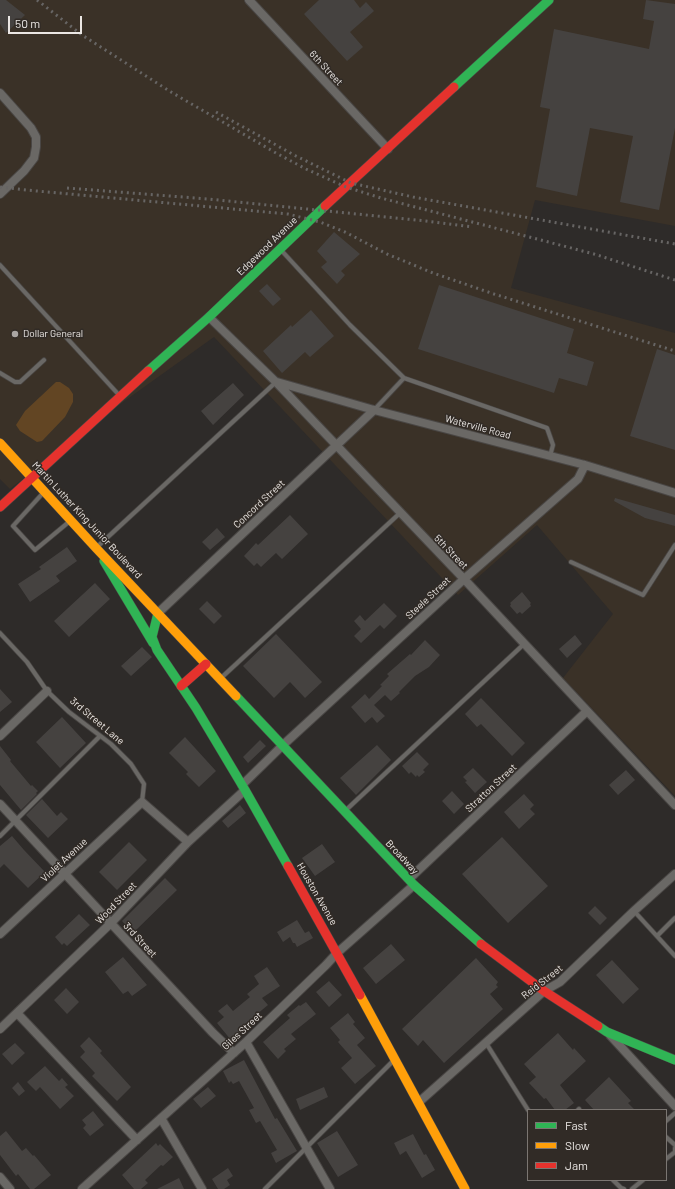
<!DOCTYPE html>
<style>
body{margin:0}
#map{position:relative;width:675px;height:1189px;overflow:hidden;background:#2e2b29;font-family:Barlow,sans-serif}
canvas{display:block}
.legend{position:absolute;left:527px;top:1109px;width:140px;height:72px;box-sizing:border-box;background:#312b26;border:1px solid #7b7672;margin:0;padding:5px 7px;list-style:none;font-size:12px;color:#ebe7e4}
.legend li{display:flex;align-items:center;gap:8px;height:20px}
.legend b{width:20px;border:1px solid #7b7672}
.scale{position:absolute;left:8px;top:16px;width:74px;height:18px;box-sizing:border-box;border:2px solid #ebe7e4;border-top:0;padding-left:5px;font-size:12px;line-height:14px;white-space:nowrap;color:#ebe7e4;-webkit-text-stroke:3px #312b26;paint-order:stroke}
</style>
<div id="map">
<canvas width="675" height="1189"></canvas>
<ul class="legend">
<li><b style="height:5px;background:#30b455"></b>Fast</li>
<li><b style="height:5px;background:#ff9f0a"></b>Slow</li>
<li><b style="height:5px;background:#e5322d"></b>Jam</li>
</ul>
<div class="scale">50 m</div>
</div>
<script>
const c = document.querySelector('canvas').getContext('2d');
c.lineJoin = 'round';
function paint(path, color) { c.fillStyle = color; c.fill(path, 'evenodd'); }
const poly = rows => new Path2D(rows.map(r => 'M' + r).join(''));
function trace(path, color, width, dash) { c.strokeStyle = color; c.lineWidth = width; c.lineCap = dash ? 'butt' : 'round'; c.setLineDash(dash || []); c.stroke(path); }
function label(font, color, halo, rows, align = 'center') {
  c.font = font + ' Barlow,sans-serif'; c.lineWidth = 3; c.setLineDash([]); c.textBaseline = 'middle'; c.strokeStyle = halo; c.fillStyle = color; for (const [text, x, y, turn = 0] of rows) {
    c.save(); c.translate(x, y); c.rotate((+turn || 0) * Math.PI / 180); c.textAlign = isNaN(turn) ? turn : align; if (halo) c.strokeText(text, 0, 0); c.fillText(text, 0, 0); c.restore();
  }
}
paint(poly([
 [0,0,675,0,675,226,535,200,511,288,675,333,675,796,563,678,613,614,537,525,458,595,214,337,98,420,10,489,0,479]
]), '#3a3127');
paint(poly([
 [56,382,60,382,69,388,73,394,73,402,65,417,42,441,37,442,20,431,16,425,25,411]
]), '#624523');
paint(poly([
 [0,0,6,0,25,15,6,33,0,24],
 [319,0,354,0,360,8,366,2,374,11,350,32,363,47,347,61,304,14],
 [646,0,675,4,675,128,659,210,620,202,633,136,590,128,577,196,536,187,550,109,540,107,554,29,649,49,654,21,643,19],
 [334,232,360,254,341,271,345,275,337,284,321,267,327,262,317,251],
 [267,284,281,299,273,306,259,291],
 [439,285,574,329,567,353,594,362,587,386,559,378,554,393,418,349],
 [311,310,334,336,310,357,305,352,282,373,263,351,291,325,292,327],
 [657,349,675,355,675,450,630,436],
 [233,383,244,395,213,425,201,411],
 [615,498,675,515,675,526,645,518,614,501],
 [290,515,308,534,282,559,276,553,261,567,257,563,254,566,244,556,256,543,258,545],
 [217,528,225,537,210,550,202,542],
 [67,547,77,561,56,576,60,581,30,602,18,584,41,569,39,567],
 [95,583,110,599,69,637,54,621],
 [522,592,531,603,530,604,531,606,522,614,520,612,517,614,510,606,511,604,510,603],
 [207,601,222,616,214,624,199,609],
 [384,603,397,616,384,629,380,625,361,643,354,636,361,629,354,621,360,615,365,621],
 [276,634,322,682,305,698,290,682,274,698,243,666],
 [575,635,582,644,567,658,559,649],
 [425,640,440,655,429,667,415,676,399,692,400,693,391,701,385,695,374,705,385,716,377,723,372,717,365,723,351,707,365,694,369,699,382,686,380,685,389,676,387,674,410,654,411,655],
 [142,647,152,657,131,676,121,666],
 [0,689,12,702,0,712],
 [481,698,525,743,512,756,481,724,477,727,465,714],
 [62,717,86,743,60,768,36,742],
 [185,737,216,771,199,787,186,774,188,772,169,753],
 [260,740,266,746,248,763,243,757],
 [377,745,391,760,356,795,340,778],
 [0,746,11,760,10,761,31,786,32,785,38,791,36,793,37,794,21,810,0,785],
 [417,752,429,764,423,770,425,772,419,777,417,775,416,777,411,772,409,774,402,766],
 [473,768,487,782,475,793,465,782,467,781,463,777],
 [626,770,635,780,618,795,609,785],
 [452,791,464,804,454,814,442,801],
 [524,794,534,805,530,809,535,814,519,829,504,812],
 [42,799,57,816,61,812,68,819,48,838,26,815],
 [240,805,246,813,228,828,222,821],
 [12,836,24,850,45,872,28,888,4,864,0,868,0,846],
 [502,837,548,886,508,923,462,874],
 [129,842,147,860,117,890,99,872],
 [322,844,335,862,315,876,302,858],
 [165,878,177,890,133,933,122,921],
 [595,906,607,918,600,925,588,913],
 [79,914,90,925,67,946,64,943,62,945,55,937],
 [297,920,305,933,309,931,313,938,297,947,295,943,293,943,290,937,283,942,277,932],
 [391,944,405,960,376,984,363,968],
 [123,957,147,985,132,996,128,991,123,994,105,972],
 [476,958,498,982,496,985,498,987,490,994,503,1009,444,1063,423,1040,418,1046,402,1029],
 [612,960,639,989,623,1004,596,975],
 [267,967,280,986,262,998,268,1005,245,1024,247,1026,231,1040,217,1023,224,1017,218,1011,227,1004,233,1011,250,997,247,994,259,984,254,976],
 [329,981,342,995,329,1007,316,992],
 [66,988,79,1002,67,1014,54,1000],
 [306,1002,316,1014,291,1034,296,1039,284,1049,286,1051,278,1059,263,1042,290,1018,287,1015,299,1005,300,1006],
 [348,1013,355,1022,353,1024,365,1038,357,1045,376,1066,355,1084,341,1068,352,1058,338,1042,340,1040,330,1028],
 [558,1033,573,1050,574,1048,586,1061,560,1085,574,1103,565,1110,555,1110,546,1098,544,1099,529,1083,536,1077,524,1064],
 [89,1037,102,1051,100,1053,131,1087,117,1101,92,1076,95,1073,80,1057,85,1052,80,1046],
 [15,1043,25,1053,12,1065,2,1054],
 [244,1060,275,1119,277,1118,297,1151,276,1163,271,1153,277,1150,260,1121,256,1123,249,1110,254,1108,239,1081,233,1084,231,1081,229,1083,223,1071],
 [45,1066,59,1081,62,1078,68,1085,65,1087,74,1096,60,1109,40,1087,36,1091,27,1082],
 [609,1077,631,1101,628,1103,635,1110,594,1110,585,1100],
 [18,1082,25,1091,19,1096,12,1088],
 [208,1087,216,1096,201,1108,193,1099],
 [324,1087,328,1097,300,1110,296,1099],
 [93,1111,104,1125,90,1136,83,1128,86,1125,82,1120],
 [6,1131,22,1151,26,1148,33,1156,34,1155,51,1175,34,1189,30,1189,18,1174,16,1176,0,1155,0,1136],
 [337,1131,358,1165,338,1177,317,1143],
 [413,1134,424,1155,426,1154,435,1170,422,1178,406,1151,400,1155,394,1143],
 [156,1143,158,1146,160,1144,173,1157,163,1166,161,1165,145,1180,148,1183,141,1189,134,1189,122,1175],
 [228,1168,233,1176,227,1180,230,1185,224,1189,218,1189,212,1179],
 [179,1178,184,1189,157,1189]
]), '#454240');
const lane = poly([
 [281,250,350,325,404,378],
 [0,265,119,395],
 [0,373,15,382,20,382,44,360],
 [374,410,404,378,547,428,553,445,550,456],
 [43,493,13,526,35,550,70,521],
 [97,547,276,382],
 [571,562,643,595,675,545],
 [0,633,27,662,47,691,69,712,111,744,131,764,144,784,142,802],
 [221,678,400,513],
 [346,810,524,644],
 [0,836,100,736],
 [634,911,675,956],
 [657,936,675,918],
 [486,1043,528,1110],
 [578,1110,579,1109],
 [666,1121,675,1113],
 [666,1137,675,1145],
 [666,1159,675,1152,675,1148],
 [613,1180,621,1188,624,1189],
 [265,1189,394,1060],
 [632,1189,643,1180]
]);
const street = poly([
 [249,0,388,149],
 [0,93,31,128,36,137,36,147,34,158,24,171,0,194],
 [209,317,276,382,464,579,675,805],
 [277,382,374,410,585,465,675,493],
 [158,613,374,410],
 [0,736,47,691],
 [242,785,283,745,464,579,578,479,585,465],
 [0,804,213,1033,234,1053],
 [409,879,587,711],
 [0,934,142,802,188,842],
 [17,1013,137,1140],
 [0,1029,111,923,188,842,245,790],
 [610,1035,675,1106],
 [246,1042,330,1189],
 [419,1102,544,991,560,982,634,911,675,874],
 [161,1118,202,1189],
 [0,1177,10,1189],
 [82,1189,246,1042,326,965,337,953,414,885]
]);
const fast = poly([
 [454,87,549,0],
 [148,371,209,317,325,206],
 [104,561,153,643],
 [158,613,152,637,157,650,196,708,245,790,288,866],
 [236,696,414,885,481,944],
 [598,1026,607,1032,675,1060]
]);
const slow = poly([
 [0,443,96,548,236,696],
 [360,995,465,1189]
]);
const jam = poly([
 [325,206,454,87],
 [0,507,148,371],
 [181,686,206,664],
 [288,866,360,995],
 [481,944,544,991,598,1026]
]);
trace(lane, '#494644', 5.5);
trace(street, '#494644', 10);
trace(fast, '#494644', 10);
trace(slow, '#494644', 10);
trace(jam, '#494644', 10);
trace(lane, '#6a6865', 4);
trace(street, '#6a6865', 8);
trace(fast, '#30b455', 9);
trace(slow, '#ff9f0a', 9);
trace(jam, '#e5322d', 9);
trace(poly([
 [37,0,82,35,171,92,276,153,306,169,346,187,381,198,594,254,675,280],
 [216,112,296,156,351,183,413,197,675,244],
 [0,187,26,190,288,214,320,222,345,232,387,254,433,273,494,294,675,351],
 [67,188,208,199,426,221,473,227]
]), '#676564', 3, [2, 4]);
for (const [x, y, r, color] of [
 [15,334,4,"#a9a5a3"]
]) { const dot = new Path2D(); dot.arc(x, y, r, 0, 2 * Math.PI); c.fillStyle = color; c.fill(dot); trace(dot, '#312b26', 1.5); }
label('10px', '#ebe7e4', '#312b26', [
 ["6th Street",326,68,47],
 ["Edgewood Avenue",267,246,-44],
 ["Waterville Road",478,427,15],
 ["Concord Street",259,504,-43],
 ["Martin Luther King Junior Boulevard",87,520,47],
 ["5th Street",451,552,46],
 ["Steele Street",428,598,-43],
 ["3rd Street Lane",97,721,40],
 ["Stratton Street",491,788,-43],
 ["Broadway",402,857,47],
 ["Violet Avenue",64,860,-43],
 ["Houston Avenue",317,894,60],
 ["Wood Street",116,903,-46],
 ["3rd Street",140,940,47],
 ["Reid Street",542,982,-38],
 ["Giles Street",242,1031,-43]
]);
label('10px', '#ebe7e4', '#312b26', [
 ["Dollar General",23,334]
], 'left');
</script>
